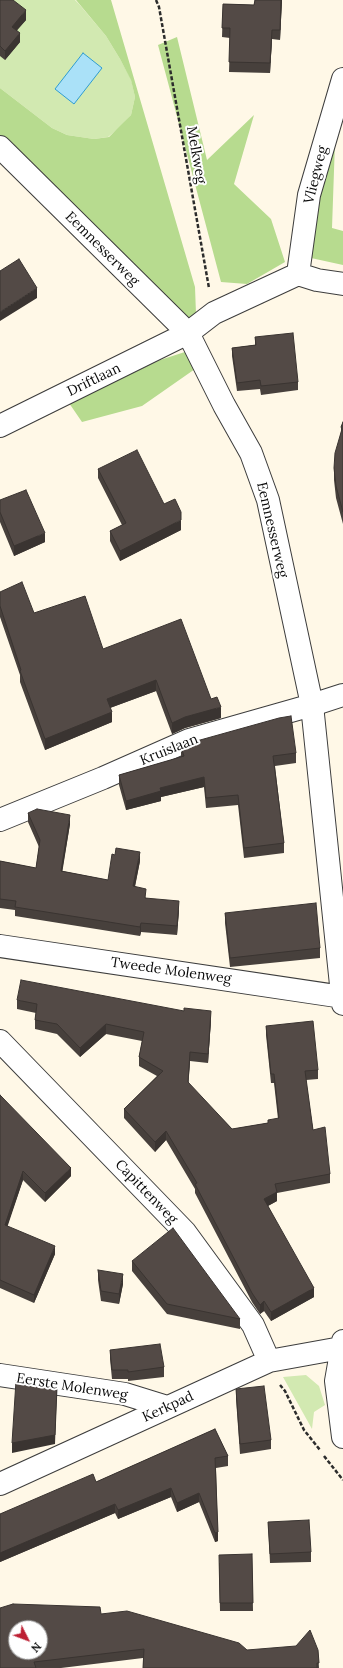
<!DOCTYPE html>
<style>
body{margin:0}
#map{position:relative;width:343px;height:1668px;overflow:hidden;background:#fff8e7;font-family:Lora,serif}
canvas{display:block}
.north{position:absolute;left:8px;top:1620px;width:40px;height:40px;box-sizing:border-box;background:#fff;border:1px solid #9d9d9d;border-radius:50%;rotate:132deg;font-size:11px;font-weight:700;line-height:16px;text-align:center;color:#0a0a0a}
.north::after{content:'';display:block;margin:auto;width:14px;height:18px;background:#bd1f33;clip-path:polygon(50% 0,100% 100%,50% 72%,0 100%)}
</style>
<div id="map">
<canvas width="343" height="1668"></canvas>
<div class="north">N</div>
</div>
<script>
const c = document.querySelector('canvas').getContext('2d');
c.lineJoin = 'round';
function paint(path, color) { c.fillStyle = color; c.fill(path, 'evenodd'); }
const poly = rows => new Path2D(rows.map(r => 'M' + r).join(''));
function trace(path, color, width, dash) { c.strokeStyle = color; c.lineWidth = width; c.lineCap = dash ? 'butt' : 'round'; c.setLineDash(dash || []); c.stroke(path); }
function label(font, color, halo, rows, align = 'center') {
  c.font = font + ' Lora,serif'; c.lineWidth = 4; c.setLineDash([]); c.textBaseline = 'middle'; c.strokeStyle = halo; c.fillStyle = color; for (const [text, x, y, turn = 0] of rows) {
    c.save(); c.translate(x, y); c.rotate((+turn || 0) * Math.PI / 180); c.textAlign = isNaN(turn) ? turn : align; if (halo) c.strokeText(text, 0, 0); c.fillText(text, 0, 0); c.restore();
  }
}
paint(poly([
 [0,0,75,0,79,4,106,36,120,59,131,79,135,97,131,115,119,128,108,137,94,139,67,135,52,128,0,88],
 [306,1375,319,1386,325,1405,314,1412,312,1429,283,1377]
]), '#d2e9b1');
paint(poly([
 [76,0,111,0,195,287,196,314,191,322,0,135,0,88,52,128,67,135,94,139,109,137,131,115,135,97,131,80,120,59,106,36],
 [177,37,207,160,254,115,234,184,271,219,285,262,247,284,221,282,158,45],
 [335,142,332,228,343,231,343,265,311,258,319,194],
 [188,351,195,369,142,406,82,422,69,403,160,360]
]), '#b7db8f');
const water = poly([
 [83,53,102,68,74,104,55,89,83,53]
]);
paint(water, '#aae1f8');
trace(water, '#2f9dd1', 1);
const minor = poly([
 [0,147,188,333,224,405,251,453,268,500,312,705,343,1004],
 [298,274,309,195,343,79],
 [0,426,188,333,214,313,298,274,317,280,343,284],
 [0,820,103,778,189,740,312,705,343,695],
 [0,946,343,997],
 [0,1041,185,1232,253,1325,269,1361],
 [343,1341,336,1381,343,1437],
 [0,1375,125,1394,167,1407],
 [0,1484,269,1361,341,1348]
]);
trace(minor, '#3d3d3d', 24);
trace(poly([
 [156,0,159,7,209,288],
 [280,1385,285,1391,304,1430,320,1450],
 [324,1456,343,1480]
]), '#2c2c2c', 2.5, [4, 2]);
trace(minor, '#fff', 22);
paint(poly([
 [0,0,26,20,17,30,20,42,5,60,0,56],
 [255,0,282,0,280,40,272,39,270,73,229,72,230,38,222,37,223,4,254,5],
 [255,337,298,382,298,390,261,395,260,389,237,391,232,356,232,348,255,345],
 [343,422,343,524,336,498,334,480,334,468,341,432,341,427],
 [98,469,164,504,181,530,120,561,110,541,110,531,122,525,98,478],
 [0,500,45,542,14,556,0,522],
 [0,592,34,613,103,649,211,699,221,718,185,728,172,734,156,691,110,708,112,722,45,750,20,682,20,675,0,617],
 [181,747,296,753,296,763,275,766,284,843,284,853,244,858,238,805,206,808,204,787,161,797,161,801,126,810,119,785,119,775,181,757],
 [28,813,70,824,62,871,108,880,140,861,135,887,146,898,179,910,177,935,141,932,140,936,15,916,15,910,0,908,0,861,36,868,39,847,28,822],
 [225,913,320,948,320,958,230,967,225,923],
 [17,1000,211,1020,208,1063,190,1061,188,1083,232,1129,268,1123,278,1119,274,1083,271,1083,266,1035,266,1026,318,1070,318,1079,306,1080,313,1130,330,1174,330,1183,277,1193,277,1201,268,1206,314,1297,271,1321,264,1311,260,1314,252,1302,195,1193,195,1189,166,1140,155,1152,124,1118,124,1109,157,1076,139,1066,139,1057,142,1041,106,1034,80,1057,57,1034,35,1029,35,1020,36,1013,17,1009],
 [0,1095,71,1176,45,1202,23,1180,7,1226,55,1254,34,1303,0,1288],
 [132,1261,240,1319,240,1329,167,1314,132,1271],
 [98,1270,123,1284,119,1304,101,1301,98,1280],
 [110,1350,164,1367,164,1377,128,1381,128,1379,112,1379,110,1359],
 [236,1389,271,1440,271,1449,240,1454,236,1399],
 [215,1429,228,1456,228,1466,216,1468,218,1541,215,1542,199,1502,177,1512,171,1497,118,1519,115,1513,0,1562,0,1514,96,1482],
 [268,1522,311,1552,311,1562,270,1563],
 [252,1554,253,1611,220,1611,219,1563],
 [101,1614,247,1650,318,1650,319,1668,143,1668,143,1658,61,1668,0,1668]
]), '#47403c');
paint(poly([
 [281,0,282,0,280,40,280,30],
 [26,10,26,20,12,36,12,27],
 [272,30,272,39,270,73,270,63],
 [20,33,20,42,5,60,5,51],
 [37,288,37,298,0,321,0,312],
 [181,520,181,530,120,561,120,551],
 [45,533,45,542,14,556,14,546],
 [156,680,156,691,107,709,107,699],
 [221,707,221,718,185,728,172,734,172,723,185,717],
 [112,712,112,722,45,750,45,739],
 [204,777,204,787,161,797,161,801,126,810,126,801,160,788],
 [70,815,70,824,61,880,61,871],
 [140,852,140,861,133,895,133,886],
 [179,901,179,910,177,935,177,926],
 [141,923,141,932,140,936,140,927],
 [211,1011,211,1020,208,1063,208,1054],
 [106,1024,106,1034,80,1057,80,1048],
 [190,1052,190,1061,188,1091,188,1082],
 [166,1131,166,1140,155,1152,155,1142],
 [71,1168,71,1176,45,1202,45,1193],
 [23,1171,23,1180,5,1234,5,1225],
 [277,1192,277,1201,264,1208,264,1199],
 [55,1246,55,1254,34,1303,34,1295],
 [123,1274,123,1284,119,1304,119,1294],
 [314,1288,314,1297,271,1321,271,1312],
 [264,1301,264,1311,260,1314,260,1305],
 [57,1387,55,1444,12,1453,12,1443],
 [171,1488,171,1497,118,1519,118,1510],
 [199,1493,199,1502,177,1512,177,1503],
 [115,1504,115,1513,0,1562,0,1553],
 [218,1532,218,1541,215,1542,215,1533]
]), '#3a3431');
const building = poly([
 [0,0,13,0,26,10,12,27,20,33,5,51,0,46,0,0],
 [255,0,281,0,280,30,272,30,270,63,229,62,230,28,222,28,223,4,254,5,255,0],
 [19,259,37,288,0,312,0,271,19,259],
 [293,333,298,382,261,386,260,380,237,383,232,348,256,345,255,337,293,333],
 [343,422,343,512,336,486,334,468,335,453,342,429,341,427,343,422],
 [137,450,164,504,175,499,181,512,181,520,120,551,110,531,126,523,98,469,137,450],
 [26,490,45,533,14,546,0,512,0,500,26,490],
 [22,582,34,613,85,596,103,649,181,619,211,699,217,697,221,707,185,717,172,723,156,680,107,699,112,712,45,739,20,671,21,670,0,606,0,592,22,582],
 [291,716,296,753,273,756,284,843,244,848,238,795,206,798,204,777,160,788,161,791,126,801,119,775,184,756,181,747,193,742,279,718,291,716],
 [37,809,70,815,61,871,108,880,112,854,115,855,116,848,140,852,133,886,146,889,145,898,179,901,177,926,141,923,140,927,15,907,16,901,0,899,0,861,36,868,40,840,28,813,37,809],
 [316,903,320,948,230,958,225,913,316,903],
 [21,980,184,1011,184,1008,211,1011,208,1054,190,1052,188,1082,232,1129,268,1123,268,1120,279,1118,274,1074,271,1074,266,1026,313,1021,318,1070,305,1071,313,1130,325,1127,330,1174,275,1184,277,1192,264,1199,314,1288,271,1312,264,1301,260,1305,252,1293,195,1184,197,1183,166,1131,155,1142,124,1109,163,1071,139,1057,144,1032,106,1024,80,1048,57,1024,35,1020,37,1004,17,1000,21,980],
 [0,1095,71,1168,45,1193,23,1171,5,1225,55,1246,34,1295,0,1280,0,1095],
 [173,1228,240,1319,167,1304,132,1261,173,1228],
 [98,1270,123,1274,119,1294,101,1291,98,1270],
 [160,1344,164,1367,128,1372,128,1370,112,1370,110,1350,160,1344],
 [16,1381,57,1387,55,1435,12,1443,16,1381],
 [264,1386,271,1440,240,1444,236,1389,264,1386],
 [215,1429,228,1456,215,1458,218,1532,215,1533,199,1493,177,1503,171,1488,118,1510,115,1504,0,1553,0,1514,93,1474,96,1482,215,1429],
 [309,1520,311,1552,270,1554,268,1522,309,1520],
 [252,1554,253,1603,220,1603,219,1555,252,1554],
 [13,1604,100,1607,101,1614,127,1611,239,1643,247,1650,296,1646,310,1630,318,1650,319,1663,317,1663,317,1668,143,1668,144,1649,34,1662,36,1668,0,1668,0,1608,13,1604],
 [16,1628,40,1628,40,1652,16,1652,16,1628]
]);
paint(building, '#534a46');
trace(building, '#3a3431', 1);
label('14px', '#0a0a0a', '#fff', [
 ["Melkweg",196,155,80],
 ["Vliegweg",316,175,-76],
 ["Eemnesserweg",102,249,45],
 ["Driftlaan",94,380,-26],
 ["Eemnesserweg",272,530,77],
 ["Kruislaan",169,750,-22],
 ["Tweede Molenweg",171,971,8],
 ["Capittenweg",146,1192,46],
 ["Eerste Molenweg",72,1387,9],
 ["Kerkpad",168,1407,-25]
]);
</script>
